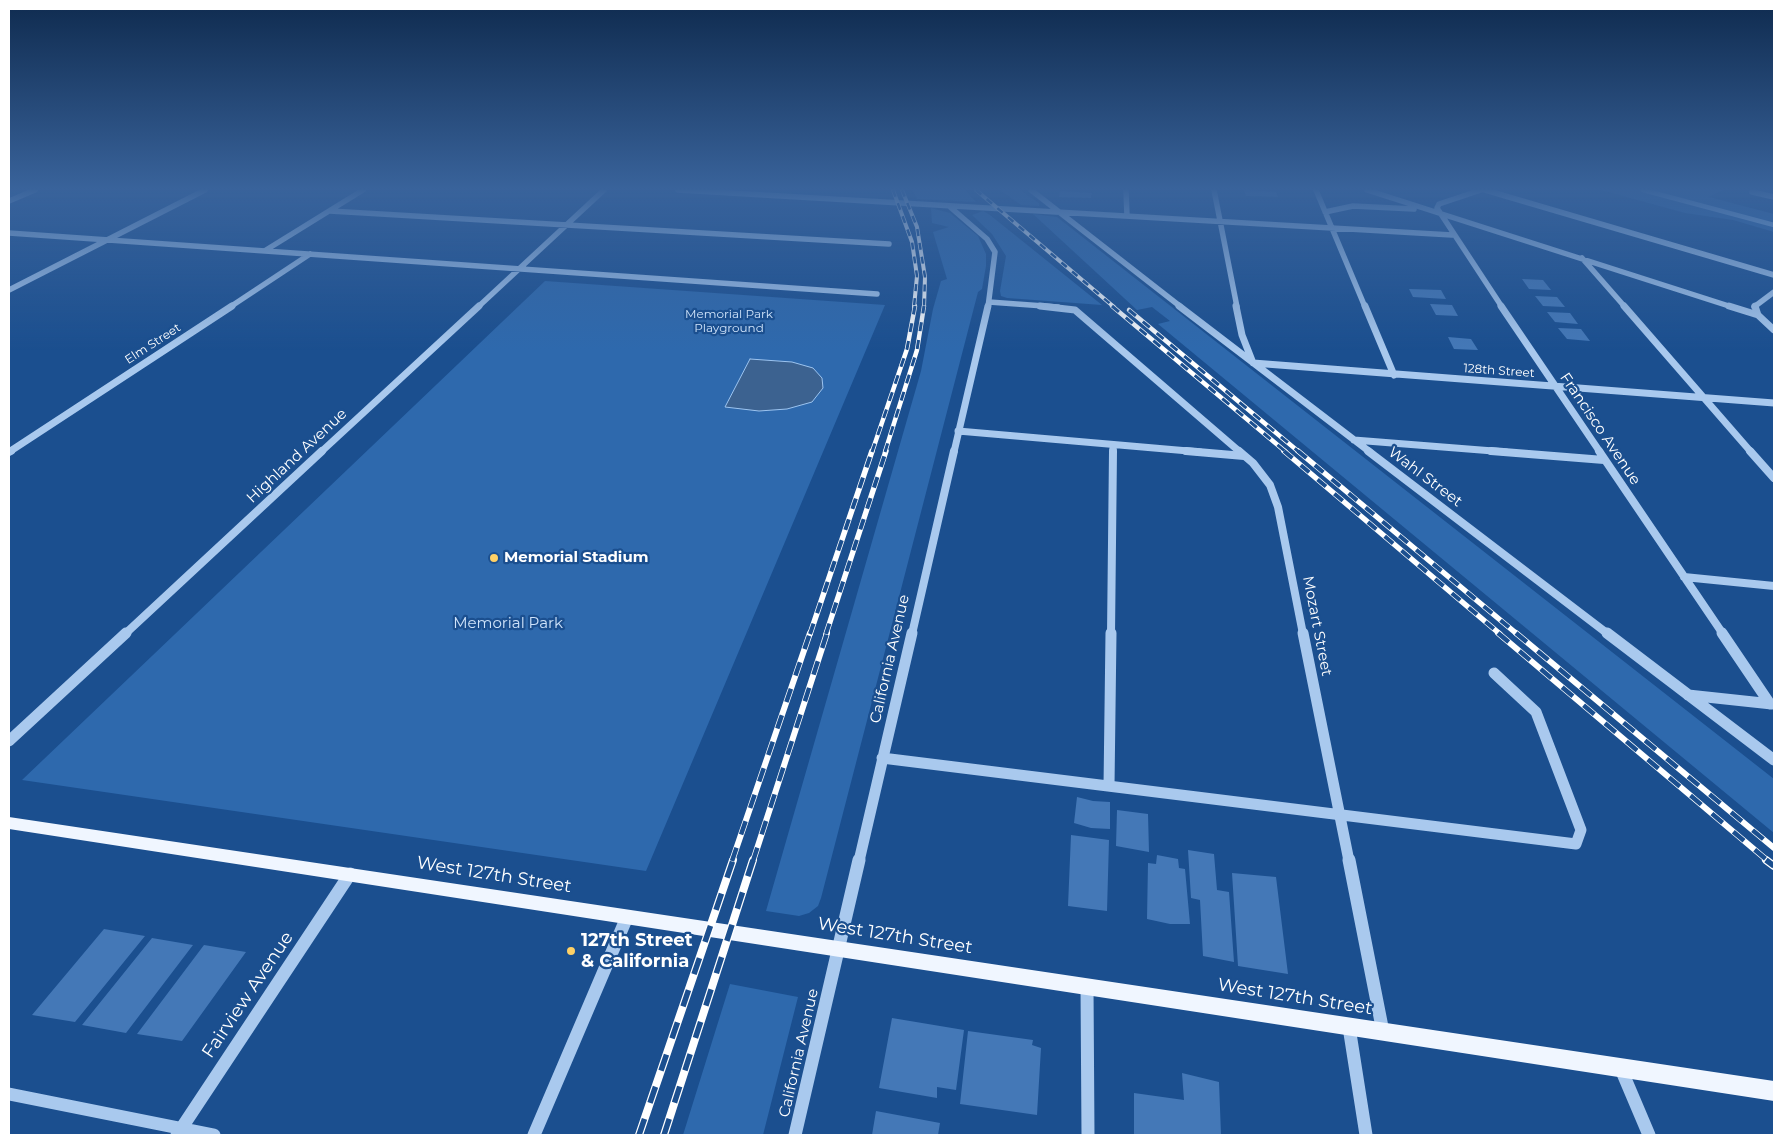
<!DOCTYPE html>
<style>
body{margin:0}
#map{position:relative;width:1783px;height:1144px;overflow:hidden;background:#1b4f8f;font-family:Montserrat,sans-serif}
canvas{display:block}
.frame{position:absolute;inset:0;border:10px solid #fff;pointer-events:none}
</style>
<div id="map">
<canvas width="1783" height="1144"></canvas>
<div class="frame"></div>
</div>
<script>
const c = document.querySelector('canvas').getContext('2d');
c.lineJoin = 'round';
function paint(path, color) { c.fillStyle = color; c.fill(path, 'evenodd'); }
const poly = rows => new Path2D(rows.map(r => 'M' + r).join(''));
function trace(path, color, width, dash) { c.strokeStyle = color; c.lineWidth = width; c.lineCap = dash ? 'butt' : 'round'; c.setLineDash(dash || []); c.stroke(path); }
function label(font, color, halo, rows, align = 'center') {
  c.font = font + ' Montserrat,sans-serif'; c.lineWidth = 4.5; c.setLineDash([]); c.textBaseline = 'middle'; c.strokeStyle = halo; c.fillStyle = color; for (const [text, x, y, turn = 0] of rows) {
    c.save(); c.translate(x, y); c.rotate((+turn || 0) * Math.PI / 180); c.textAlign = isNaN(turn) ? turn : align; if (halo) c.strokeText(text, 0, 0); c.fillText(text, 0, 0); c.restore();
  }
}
paint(poly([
 [912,190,965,190,976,202,917,199],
 [1000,190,1020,190,1039,203,1039,206,1021,205],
 [1601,190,1723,190,1709,197,1774,214,1774,232,1733,220,1685,213],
 [931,208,950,213,978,236,986,254,986,266,982,289,978,292,821,898,818,906,809,913,799,916,766,911,921,371,933,309,941,281,947,279,933,232,949,227,932,223],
 [983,211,990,215,1102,305,1007,298,1001,296,1000,291,1006,256,992,234,972,215],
 [1033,214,1057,217,1774,779,1774,833,1158,324,1170,321,1152,307,1137,310],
 [545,281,885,305,646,871,22,780],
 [730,984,798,997,763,1135,683,1135]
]), '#2e69ad');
const water = poly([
 [750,359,792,362,813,368,822,378,823,388,812,402,787,409,759,411,725,407,750,359]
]);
paint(water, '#3c6290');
trace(water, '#9cc4f0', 1);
trace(poly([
 [1643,190,1774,225]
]), '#9cc4f0', 4.5);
paint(poly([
 [1244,190,1276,192,1278,197,1246,196],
 [1060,191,1092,193,1091,198,1059,197],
 [1522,279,1543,280,1551,290,1529,289],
 [1409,289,1441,290,1446,299,1413,297],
 [1535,296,1557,297,1565,307,1543,306],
 [1430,304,1452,305,1458,316,1436,315],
 [1547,312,1570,313,1578,324,1555,322],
 [1558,328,1581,329,1590,341,1567,339],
 [1448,337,1471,339,1478,350,1454,349],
 [1077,797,1093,801,1110,802,1110,829,1091,828,1074,823],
 [1117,810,1148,814,1149,852,1116,846],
 [1071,835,1109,840,1107,911,1068,906],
 [1188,850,1214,854,1217,890,1229,892,1234,962,1203,956,1200,900,1191,898],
 [1157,855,1178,859,1179,868,1185,869,1190,924,1170,924,1147,919,1148,863,1156,864],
 [1232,873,1276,877,1288,974,1238,966],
 [104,929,145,936,75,1022,32,1015],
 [152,938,193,945,126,1033,82,1025],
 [204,945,246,952,182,1041,137,1034],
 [892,1018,964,1030,956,1090,937,1087,937,1098,879,1088],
 [968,1031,1033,1040,1032,1045,1041,1048,1037,1115,960,1104],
 [1182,1073,1219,1082,1221,1135,1134,1135,1134,1093,1184,1100],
 [876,1111,940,1123,938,1135,872,1135]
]), '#4478b7');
trace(poly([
 [678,190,1452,235],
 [1031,190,1181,307],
 [1126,190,1127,216],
 [1214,190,1237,307],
 [1316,190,1365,307],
 [1367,190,1732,307],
 [1481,190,1439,204,1437,208,1502,307],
 [1485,190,1774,275],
 [1752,192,1774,197],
 [9,201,35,190],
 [949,206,987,239,995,252,988,307],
 [330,211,889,244],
 [1325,212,1353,206,1414,209],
 [9,233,877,294],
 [266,250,363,190],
 [1582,258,1625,307],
 [9,290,205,190],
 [989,302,1058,307],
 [230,307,310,254],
 [478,307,604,190],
 [1754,307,1774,292]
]), '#a9c9ee', 5.5);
trace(poly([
 [1040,306,1075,310,1240,452],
 [1179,306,1370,452],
 [1236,306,1242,335,1253,363,1774,403],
 [1365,306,1394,375],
 [1501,306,1600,452],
 [1624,306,1751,452],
 [1729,306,1758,315],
 [1755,306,1758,315,1774,330],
 [958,431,1200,452],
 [1354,440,1506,452],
 [9,452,232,306],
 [321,452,479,306],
 [954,452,988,306],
 [1113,452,1113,445]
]), '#a9c9ee', 7);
trace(poly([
 [1186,451,1244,456],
 [1239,451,1253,463,1270,485,1278,507,1303,634],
 [1368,451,1608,634],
 [1491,451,1604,460],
 [1599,451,1723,634],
 [1750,451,1774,478],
 [9,452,11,451],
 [1684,577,1774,586],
 [125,634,322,451],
 [912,634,954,451],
 [1111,634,1113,451]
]), '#a9c9ee', 8);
trace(poly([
 [1303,633,1349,861],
 [1607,633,1774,760],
 [1722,633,1770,704],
 [1688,695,1772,704],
 [9,741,126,633],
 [882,758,1576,844,1581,830,1536,712,1494,673],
 [1109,786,1111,633],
 [859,861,912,633]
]), '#a9c9ee', 11);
trace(poly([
 [1349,860,1383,1032],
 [1087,987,1088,1135],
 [1349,1027,1366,1135],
 [1621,1069,1649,1135],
 [9,1094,214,1135],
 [177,1135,350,874],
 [534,1135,627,917],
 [795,1135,859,860]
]), '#a9c9ee', 13);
paint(poly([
 [9,817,1774,1081,1774,1101,9,829,9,817]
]), '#f0f6ff');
const railFar4 = poly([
 [893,190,912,242,917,276,914,307],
 [902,190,917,227,925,277,924,307],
 [976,190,1114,307]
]);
const railFar3 = poly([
 [1112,306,1286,452],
 [1129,310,1299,452],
 [872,452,907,349,915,306],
 [885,452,917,350,924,306]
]);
const railFar2 = poly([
 [1284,451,1500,634],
 [1298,451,1517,634],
 [810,634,872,451],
 [826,634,886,451]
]);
const railFar1 = poly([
 [1498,633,1768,861],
 [1516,633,1774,848],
 [732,861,810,633],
 [753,861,827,633]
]);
const rail = poly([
 [1766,860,1774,866],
 [639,1135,733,860],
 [664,1135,753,860]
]);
trace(railFar4, '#fff', 4);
trace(railFar3, '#fff', 4.5);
trace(railFar2, '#fff', 5.5);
trace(railFar1, '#fff', 6);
trace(rail, '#fff', 8);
trace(railFar4, '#1b4f8f', 2.5, [7]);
trace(railFar3, '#1b4f8f', 3, [9]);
trace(railFar2, '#1b4f8f', 4, [11]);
trace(railFar1, '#1b4f8f', 4.5, [14]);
trace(rail, '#1b4f8f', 5.5, [17]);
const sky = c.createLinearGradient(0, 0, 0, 350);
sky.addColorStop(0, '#0f2b4f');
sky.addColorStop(0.54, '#39639b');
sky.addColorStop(1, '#39639b00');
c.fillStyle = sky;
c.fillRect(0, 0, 1783, 350);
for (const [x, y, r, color] of [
 [494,558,5,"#ffd166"],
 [571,951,5,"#ffd166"]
]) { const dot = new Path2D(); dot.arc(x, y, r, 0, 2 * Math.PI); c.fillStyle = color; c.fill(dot); trace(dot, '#1b4f8f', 2); }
label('12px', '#cfe3fa', '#1b4f8f', [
 ["Memorial Park",729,314],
 ["Playground",729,328]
]);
label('12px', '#fff', '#1b4f8f', [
 ["Elm Street",153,344,-33],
 ["128th Street",1499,371,4]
]);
label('15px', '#fff', '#1b4f8f', [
 ["Francisco Avenue",1600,429,56],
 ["Highland Avenue",297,456,-43],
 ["Wahl Street",1425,477,37],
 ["Mozart Street",1317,626,79],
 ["California Avenue",890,659,-77],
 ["California Avenue",799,1053,-77]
]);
label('bold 15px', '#fff', '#1b4f8f', [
 ["Memorial Stadium",504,558]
], 'left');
label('15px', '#cfe3fa', '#1b4f8f', [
 ["Memorial Park",508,624]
]);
label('18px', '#fff', '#1b4f8f', [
 ["West 127th Street",494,875,9],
 ["West 127th Street",895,936,9],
 ["Fairview Avenue",248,995,-56],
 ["West 127th Street",1295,997,9]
]);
label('bold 18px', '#fff', '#1b4f8f', [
 ["127th Street",581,941],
 ["& California",581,962]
], 'left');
</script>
